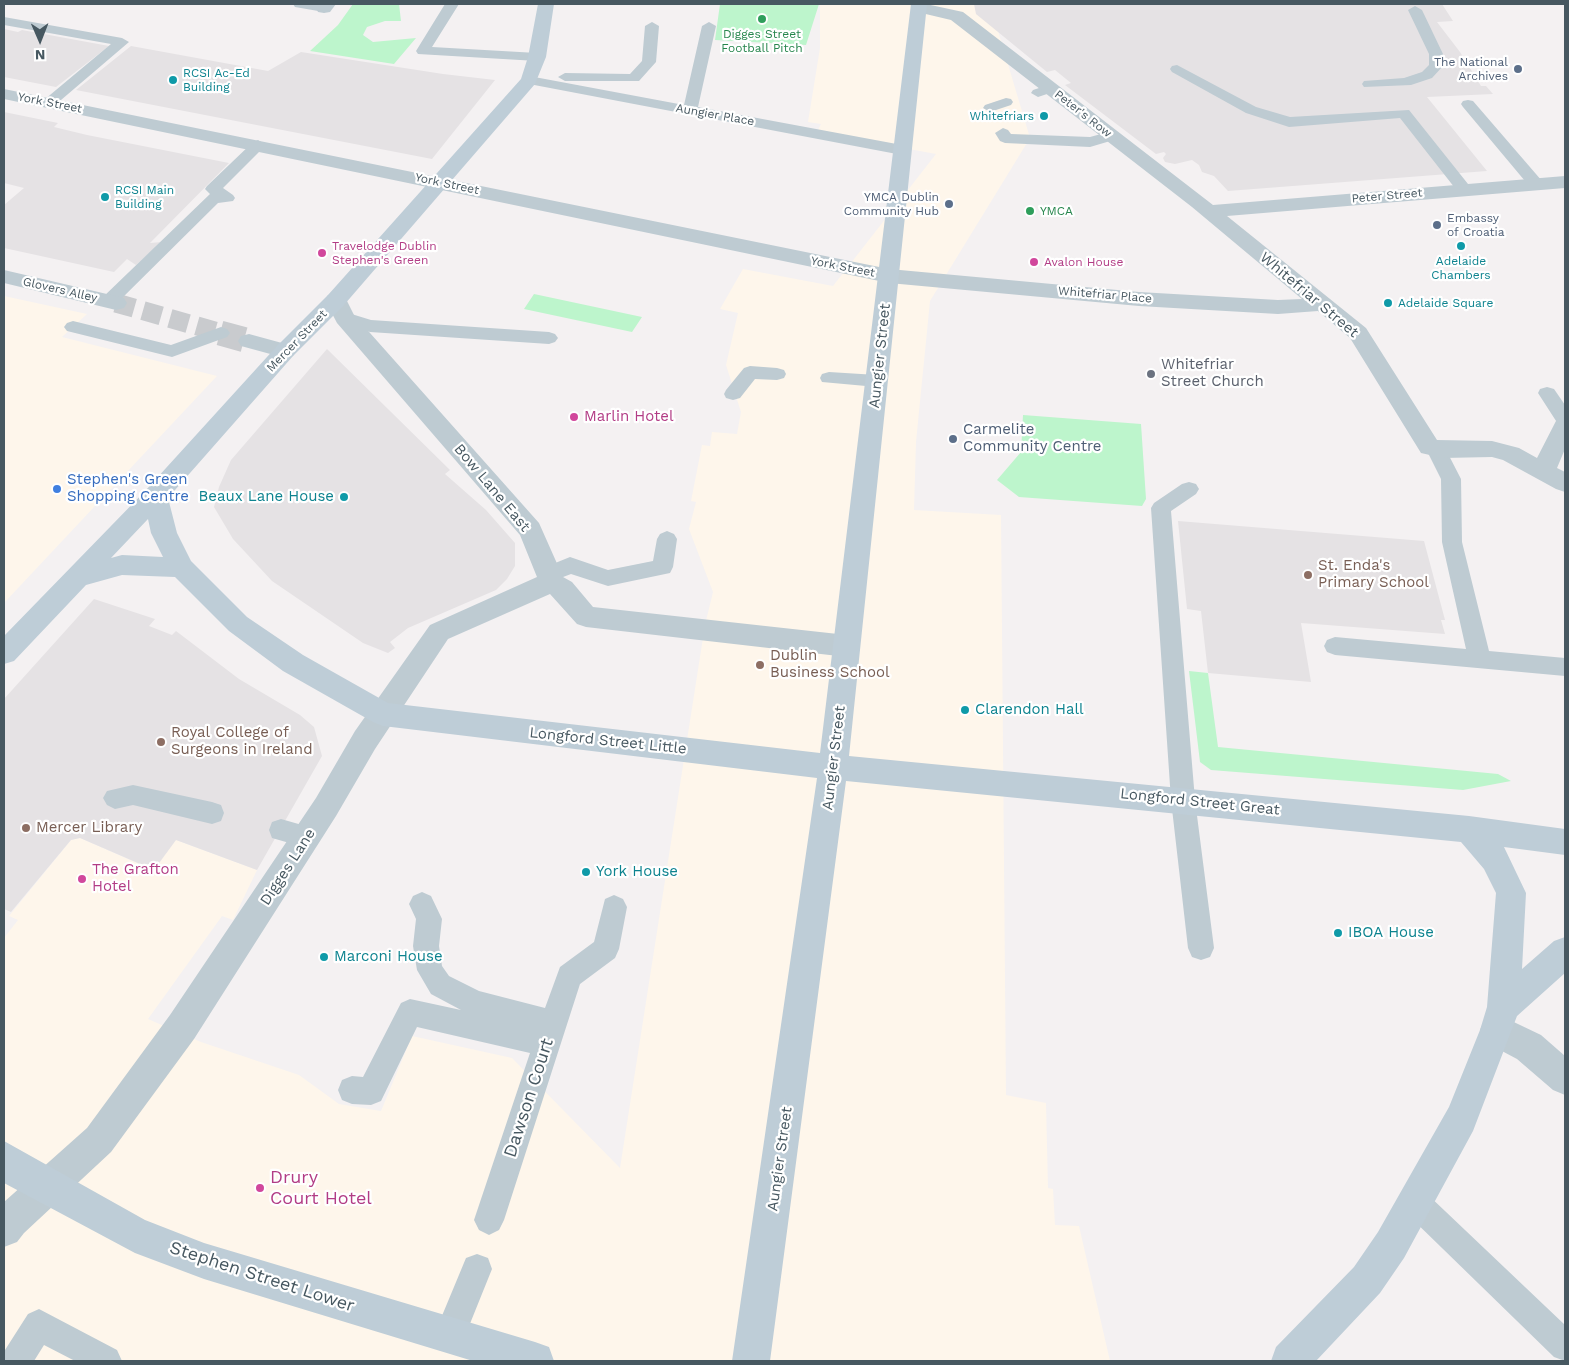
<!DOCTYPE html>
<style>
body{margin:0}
#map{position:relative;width:1569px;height:1365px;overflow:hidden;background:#f4f1f2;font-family:"Work Sans",sans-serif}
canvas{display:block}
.frame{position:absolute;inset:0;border:5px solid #475861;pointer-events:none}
.north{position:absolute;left:15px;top:15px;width:50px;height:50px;-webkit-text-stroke:4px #fff;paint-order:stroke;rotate:179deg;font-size:14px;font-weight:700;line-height:20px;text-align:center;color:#475861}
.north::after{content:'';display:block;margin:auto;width:18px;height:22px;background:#475861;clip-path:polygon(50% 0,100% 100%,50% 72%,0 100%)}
</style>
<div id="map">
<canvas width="1569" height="1365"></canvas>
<div class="frame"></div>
<div class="north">N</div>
</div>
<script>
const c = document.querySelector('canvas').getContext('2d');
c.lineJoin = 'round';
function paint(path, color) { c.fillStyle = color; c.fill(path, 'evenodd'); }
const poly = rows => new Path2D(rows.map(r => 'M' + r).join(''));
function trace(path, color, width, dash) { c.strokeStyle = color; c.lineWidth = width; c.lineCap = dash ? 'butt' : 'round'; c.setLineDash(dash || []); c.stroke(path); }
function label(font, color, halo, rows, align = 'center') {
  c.font = font + ' "Work Sans",sans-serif'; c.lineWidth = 4.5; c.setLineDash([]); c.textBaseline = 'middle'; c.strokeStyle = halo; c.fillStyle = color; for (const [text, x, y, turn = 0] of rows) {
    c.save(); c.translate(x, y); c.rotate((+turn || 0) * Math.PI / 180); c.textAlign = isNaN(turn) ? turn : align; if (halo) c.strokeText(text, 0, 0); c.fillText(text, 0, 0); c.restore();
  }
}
paint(poly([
 [820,4,990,4,1030,138,930,301,916,442,914,510,1001,515,1006,1095,1046,1103,1048,1188,1053,1189,1055,1225,1079,1226,1110,1361,4,1361,4,938,18,920,9,916,71,840,80,838,153,870,176,840,257,870,233,920,222,916,148,1019,201,1042,299,1075,339,1104,381,1111,412,1036,512,1058,620,1168,705,625,713,592,689,529,696,502,691,501,702,445,710,446,712,432,737,434,741,412,726,365,738,313,720,309,743,269,833,286,936,154,817,132,821,124,808,122,820,48],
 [4,296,87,314,62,337,217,376,4,603]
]), '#fef6eb');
paint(poly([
 [974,4,1442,4,1453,21,1437,22,1460,52,1481,86,1486,86,1493,94,1427,97,1487,171,1228,191,1214,176,1202,172,1199,165,1192,160,1175,164,1165,162,1163,158,1166,154,1164,152,1156,154,1065,85,1071,83,1055,70,1047,72,976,14],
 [4,29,18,32,22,30,109,46,56,87,4,77],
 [131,46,268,71,301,52,443,74,495,80,432,159,76,90],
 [4,112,58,123,54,127,87,135,229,163,150,243,162,242,136,265,127,259,114,272,4,248,4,205,24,188,4,183],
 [327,349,450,470,445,474,486,510,515,543,515,566,507,579,496,590,408,628,390,642,395,648,388,653,363,643,272,581,233,539,214,507,219,487,231,460],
 [1178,521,1424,541,1445,620,1441,620,1445,634,1301,623,1311,682,1208,673,1201,611,1187,609],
 [94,599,155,619,149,626,172,635,176,631,239,679,300,715,314,727,322,756,257,870,176,840,154,870,80,838,71,840,11,912,4,909,4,699]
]), '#e5e2e4');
paint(poly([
 [353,4,399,4,401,21,385,21,367,27,363,35,373,42,416,38,394,64,310,51,338,25],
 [720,4,819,4,806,45,715,40],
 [534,294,642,317,632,332,524,309],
 [1023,415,1141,424,1146,499,1142,506,1019,497,997,480,1021,452],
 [1189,671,1208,673,1218,747,1498,774,1511,781,1463,790,1211,770,1200,762]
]), '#bdf5cc');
trace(poly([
 [116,303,225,334]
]), '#c9cbce', 19, [19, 9]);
trace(poly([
 [220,333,249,341]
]), '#c9cbce', 25, [25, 12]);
paint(poly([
 [293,4,323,4,331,8,324,12,295,7,293,4],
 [445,4,459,4,432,47,537,53,544,57,537,61,418,54,416,51,445,4],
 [1415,6,1422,10,1443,54,1443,66,1432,78,1411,85,1364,87,1362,84,1364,81,1404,78,1422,72,1429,65,1429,54,1408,10,1415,6],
 [4,17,122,38,129,42,54,106,49,107,44,106,42,103,44,100,111,44,4,25,4,17],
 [652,22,659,26,656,62,639,81,565,81,558,77,565,73,630,74,642,61,645,26,652,22],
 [709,22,716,26,698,107,902,145,910,150,902,155,529,84,522,80,529,76,684,105,702,26,709,22],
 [1177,65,1256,107,1290,117,1409,110,1472,189,1464,194,1458,192,1400,118,1289,127,1246,113,1172,72,1170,69,1172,66,1177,65],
 [1051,84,1056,85,1058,88,1056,91,1038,97,1031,93,1033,90,1051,84],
 [1006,98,1011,99,1013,102,1011,105,990,112,983,108,985,105,1006,98],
 [1468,100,1473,101,1542,181,1544,184,1542,187,1530,187,1463,107,1461,104,1463,101,1468,100],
 [1003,128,1008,130,1011,134,1090,137,1112,131,1120,136,1117,139,1090,147,1005,143,1000,141,995,133,1003,128],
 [258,140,266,145,223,188,233,195,235,198,233,201,218,203,114,306,102,306,99,302,102,298,210,194,205,189,207,186,253,142,258,140],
 [345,312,371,320,549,332,555,334,558,338,555,342,549,344,370,332,339,322,336,318,339,314,345,312],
 [73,321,171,345,221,327,227,329,230,333,227,337,172,357,67,331,64,327,67,323,73,321],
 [750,366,777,368,784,370,786,374,784,378,777,380,755,379,740,398,733,400,726,398,724,394,726,390,744,368,750,366],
 [829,372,877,375,884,377,886,381,884,385,877,387,822,382,820,378,822,374,829,372],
 [1547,387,1554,389,1565,405,1565,426,1558,424,1538,393,1540,389,1547,387],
 [1436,442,1443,444,1461,479,1462,542,1489,651,1565,658,1565,676,1335,655,1327,652,1324,646,1327,640,1335,637,1466,649,1442,542,1441,479,1426,449,1429,444,1436,442],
 [1189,482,1196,484,1199,489,1196,494,1171,511,1195,800,1214,948,1210,957,1201,960,1192,957,1188,948,1171,800,1151,508,1154,503,1182,484,1189,482],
 [667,531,674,534,677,539,673,567,670,573,608,586,571,574,550,582,543,580,539,574,543,568,570,557,608,570,653,561,657,539,660,534,667,531],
 [133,785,212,802,221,805,224,813,221,821,212,824,133,805,115,809,107,805,103,798,107,791,133,785],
 [281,819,316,829,319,837,316,845,307,848,272,838,269,830,272,822,281,819],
 [422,892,431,896,442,919,439,946,442,966,449,976,479,991,545,1008,560,967,594,942,605,899,614,895,623,899,627,907,619,949,615,958,580,984,504,1220,499,1230,489,1235,479,1230,474,1220,530,1053,417,1027,381,1101,371,1105,352,1104,342,1100,338,1090,342,1080,352,1076,363,1077,401,1003,410,999,461,1010,431,994,417,970,413,946,416,919,409,904,413,896,422,892],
 [1415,1187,1425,1192,1565,1325,1565,1361,1554,1357,1405,1212,1400,1202,1405,1192,1415,1187],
 [477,1254,488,1258,492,1269,461,1346,450,1351,439,1346,434,1335,466,1258,477,1254],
 [39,1309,117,1350,122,1361,75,1361,44,1345,34,1361,4,1361,5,1350,28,1314,39,1309]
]), '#becbd2');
paint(poly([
 [319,4,336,4,330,12,324,13,318,12,316,8,319,4],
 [913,4,926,4,963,12,1213,205,1565,176,1565,188,1227,216,1366,328,1437,440,1492,441,1519,448,1537,458,1557,419,1565,417,1565,449,1557,468,1565,472,1565,492,1556,489,1503,460,1492,457,1443,458,1421,453,1350,338,1318,311,1278,314,1139,306,889,283,4,99,4,89,889,269,1139,292,1278,300,1302,299,1192,207,951,20,913,11,911,7,913,4],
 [4,270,124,298,127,303,124,308,116,310,4,283,4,270],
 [336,293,344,295,354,315,539,523,563,577,572,582,593,607,847,635,857,638,860,646,857,654,847,657,586,627,577,624,550,594,448,639,375,749,336,816,194,1039,111,1152,24,1233,17,1242,4,1247,4,1202,87,1128,170,1015,316,798,355,731,430,625,537,577,520,535,337,323,325,300,328,295,336,293],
 [249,334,293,346,296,351,293,356,285,358,241,346,238,341,241,336,249,334],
 [1497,1014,1541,1035,1565,1056,1565,1095,1553,1090,1517,1059,1485,1042,1480,1030,1485,1018,1497,1014]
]), '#becbd2');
paint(poly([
 [538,4,554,4,546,57,535,84,344,305,293,356,168,498,177,533,191,561,247,617,303,655,388,703,820,753,911,4,927,4,849,756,1469,816,1565,829,1565,855,1504,847,1526,893,1522,969,1554,941,1565,937,1565,973,1517,1016,1473,1131,1404,1258,1380,1293,1316,1361,1271,1361,1276,1347,1354,1267,1378,1232,1449,1107,1480,1030,1487,1007,1496,893,1484,869,1461,842,846,781,770,1361,732,1361,817,778,383,726,373,722,283,671,229,631,175,577,122,575,86,585,14,661,4,664,4,636,146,490,277,346,328,295,521,79,528,57,538,4],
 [148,519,151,533,163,557,122,555,111,558,148,519],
 [4,1141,145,1220,204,1243,535,1342,549,1347,554,1361,473,1361,204,1279,135,1253,4,1183,4,1141]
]), '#becdd7');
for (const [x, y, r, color] of [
 [762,19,5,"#2e9e5b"],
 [1518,69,5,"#5c6f8a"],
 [173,80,5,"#0f9aa8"],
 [1044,116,5,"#0f9aa8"],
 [105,197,5,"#0f9aa8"],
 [949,204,5,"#5c6f8a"],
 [1030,211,5,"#2e9e5b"],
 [1437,225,5,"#5c6f8a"],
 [1461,246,5,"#0f9aa8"],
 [322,253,5,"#d1479c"],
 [1034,262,5,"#d1479c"],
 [1388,303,5,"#0f9aa8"],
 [1151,374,5,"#6b7280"],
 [574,417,5,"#d1479c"],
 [953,439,5,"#5c6f8a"],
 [57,489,5,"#3f7fe0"],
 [344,497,5,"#0f9aa8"],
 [1308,575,5,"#8d6e63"],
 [760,665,5,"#8d6e63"],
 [965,710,5,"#0f9aa8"],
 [161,742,5,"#8d6e63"],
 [26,828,5,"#8d6e63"],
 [586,872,5,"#0f9aa8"],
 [82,879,5,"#d1479c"],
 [1338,933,5,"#0f9aa8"],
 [324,957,5,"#0f9aa8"],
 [260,1188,5,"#d1479c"]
]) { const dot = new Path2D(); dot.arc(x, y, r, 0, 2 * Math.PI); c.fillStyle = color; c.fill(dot); trace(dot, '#fff', 2); }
label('12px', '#27864d', '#fff', [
 ["Digges Street",762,34],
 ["Football Pitch",762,48],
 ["YMCA",1040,211,"left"]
]);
label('12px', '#4e5e75', '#fff', [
 ["The National",1508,62],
 ["Archives",1508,76],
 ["YMCA Dublin",939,197],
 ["Community Hub",939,211],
 ["Embassy",1447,218,"left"],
 ["of Croatia",1447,232,"left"]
], 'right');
label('12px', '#0d838f', '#fff', [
 ["RCSI Ac-Ed",183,73],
 ["Building",183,87],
 ["Whitefriars",1034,116,"right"],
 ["RCSI Main",115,190],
 ["Building",115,204],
 ["Adelaide",1461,261,"center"],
 ["Chambers",1461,275,"center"],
 ["Adelaide Square",1398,303]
], 'left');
label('12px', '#475861', '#fff', [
 ["York Street",50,103,11],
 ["Peter's Row",1083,114,38],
 ["Aungier Place",715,115,10],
 ["York Street",447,184,12],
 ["Peter Street",1387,196,-5],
 ["York Street",843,267,11],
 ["Glovers Alley",60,290,13],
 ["Whitefriar Place",1105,295,5],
 ["Mercer Street",297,341,-46]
]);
label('12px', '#b23c85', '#fff', [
 ["Travelodge Dublin",332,246],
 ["Stephen's Green",332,260],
 ["Avalon House",1044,262]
], 'left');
label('15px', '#475861', '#fff', [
 ["Whitefriar Street",1309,295,40],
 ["Aungier Street",880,356,-84],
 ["Bow Lane East",492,488,50],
 ["Longford Street Little",608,741,6],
 ["Aungier Street",834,758,-83],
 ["Longford Street Great",1200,802,6],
 ["Digges Lane",288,867,-57],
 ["Aungier Street",780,1159,-82]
]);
label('15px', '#5b616d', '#fff', [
 ["Whitefriar",1161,365],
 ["Street Church",1161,382]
], 'left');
label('15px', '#b23c85', '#fff', [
 ["Marlin Hotel",584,417],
 ["The Grafton",92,870],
 ["Hotel",92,887]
], 'left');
label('15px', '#4e5e75', '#fff', [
 ["Carmelite",963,430],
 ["Community Centre",963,447]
], 'left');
label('15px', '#366cbe', '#fff', [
 ["Stephen's Green",67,480],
 ["Shopping Centre",67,497]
], 'left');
label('15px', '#0d838f', '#fff', [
 ["Beaux Lane House",334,497,"right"],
 ["Clarendon Hall",975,710],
 ["York House",596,872],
 ["IBOA House",1348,933],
 ["Marconi House",334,957]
], 'left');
label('15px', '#785e54', '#fff', [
 ["St. Enda's",1318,566],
 ["Primary School",1318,583],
 ["Dublin",770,656],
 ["Business School",770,673],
 ["Royal College of",171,733],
 ["Surgeons in Ireland",171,750],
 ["Mercer Library",36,828]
], 'left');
label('18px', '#475861', '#fff', [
 ["Dawson Court",529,1098,-72],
 ["Stephen Street Lower",262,1277,18]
]);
label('18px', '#b23c85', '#fff', [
 ["Drury",270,1178],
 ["Court Hotel",270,1199]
], 'left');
</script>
